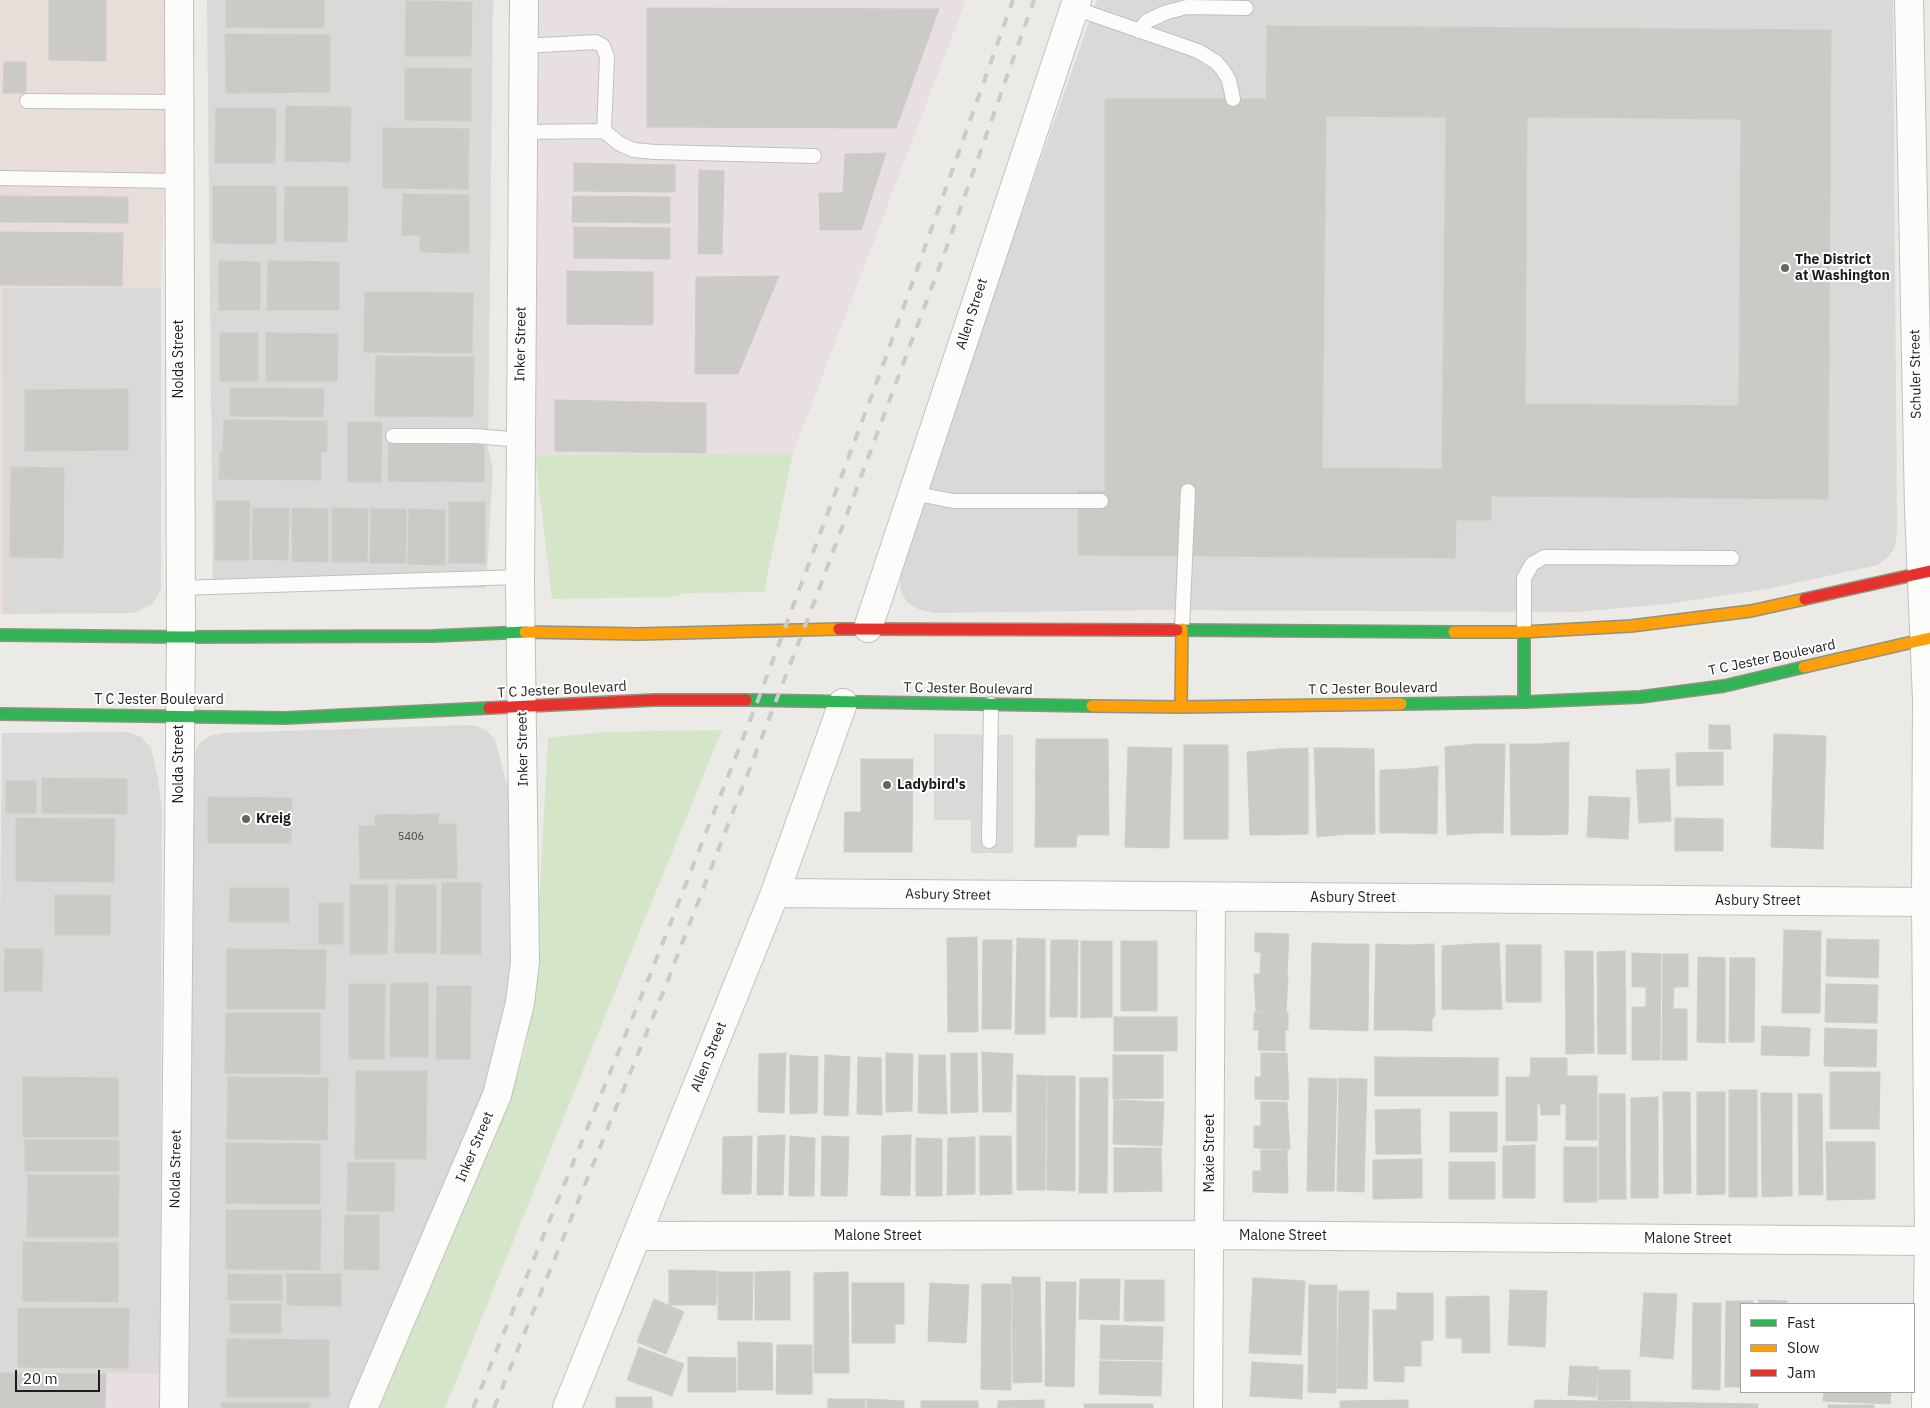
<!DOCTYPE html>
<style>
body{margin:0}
#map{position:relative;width:1930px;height:1408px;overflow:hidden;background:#ebeae6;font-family:"IBM Plex Sans",sans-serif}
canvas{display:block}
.legend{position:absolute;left:1740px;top:1303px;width:175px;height:90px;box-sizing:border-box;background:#fff;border:1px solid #a5a5a5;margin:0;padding:6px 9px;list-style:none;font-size:15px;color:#1d1d1d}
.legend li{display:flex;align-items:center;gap:10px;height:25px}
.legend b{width:25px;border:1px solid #a5a5a5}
.scale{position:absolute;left:15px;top:1370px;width:85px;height:22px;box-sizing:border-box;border:2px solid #1d1d1d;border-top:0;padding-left:6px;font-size:15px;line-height:18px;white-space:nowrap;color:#1d1d1d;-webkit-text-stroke:4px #fff;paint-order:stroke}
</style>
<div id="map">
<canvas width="1930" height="1408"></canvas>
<ul class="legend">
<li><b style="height:6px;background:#30b455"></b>Fast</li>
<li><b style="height:6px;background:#ff9f0a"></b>Slow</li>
<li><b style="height:6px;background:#e5322d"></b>Jam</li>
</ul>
<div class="scale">20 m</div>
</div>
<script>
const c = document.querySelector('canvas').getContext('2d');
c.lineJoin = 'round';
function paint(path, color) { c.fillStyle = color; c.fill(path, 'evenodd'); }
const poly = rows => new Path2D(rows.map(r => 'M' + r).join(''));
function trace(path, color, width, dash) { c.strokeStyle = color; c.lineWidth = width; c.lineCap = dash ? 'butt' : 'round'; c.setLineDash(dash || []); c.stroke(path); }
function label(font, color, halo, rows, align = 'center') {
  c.font = font + ' "IBM Plex Sans",sans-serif'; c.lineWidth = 4; c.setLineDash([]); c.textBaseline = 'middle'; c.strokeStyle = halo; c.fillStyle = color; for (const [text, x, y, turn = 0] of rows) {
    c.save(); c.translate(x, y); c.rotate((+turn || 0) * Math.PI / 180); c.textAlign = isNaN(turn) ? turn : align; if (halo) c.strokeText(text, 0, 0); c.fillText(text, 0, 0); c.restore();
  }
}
paint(poly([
 [207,0,493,0,488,449,493,468,486,588,213,592],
 [1097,0,1893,0,1897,531,1895,546,1890,555,1878,565,1767,589,1667,604,1576,612,1155,610,934,613,918,609,908,603,901,593,900,582,902,570,947,424],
 [2,288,161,288,161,589,153,604,133,613,3,614],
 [472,725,486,730,495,739,513,808,511,989,489,1083,352,1408,183,1408,192,757,200,743,210,736,223,733],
 [128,732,141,737,151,748,157,773,162,808,160,1374,0,1373,0,931,2,733],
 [934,734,1013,735,1013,853,971,853,971,820,934,820]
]), '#dad9d7');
paint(poly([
 [0,0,164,0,165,156,161,288,2,288,3,614,0,614]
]), '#e8ddd9');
paint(poly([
 [535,0,966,0,793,453,535,455],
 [0,1373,160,1374,160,1408,0,1408]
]), '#e8dfe3');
paint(poly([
 [793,453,764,592,687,593,669,597,552,599,535,455],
 [722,730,445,1408,379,1408,506,1105,525,1052,534,999,548,738,604,732]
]), '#d4e5c8');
const building = poly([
 [49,0,106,0,106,61,49,60,49,0],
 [226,0,324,0,324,28,226,27,226,0],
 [406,1,472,2,471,56,405,56,406,1],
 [647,8,939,9,896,128,647,127,647,8],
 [1267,26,1831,30,1828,499,1491,496,1491,520,1456,520,1455,558,1078,555,1078,491,1263,492,1267,26],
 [1326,116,1446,117,1442,469,1322,468,1326,116],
 [1527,117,1741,119,1739,406,1525,404,1527,117],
 [225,34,330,35,330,92,226,93,225,34],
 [4,62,26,62,26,93,3,93,4,62],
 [405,68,471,69,471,121,405,120,405,68],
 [1105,99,1266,99,1263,492,1105,491,1105,99],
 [286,106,351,107,350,162,285,161,286,106],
 [216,108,276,108,275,163,215,163,216,108],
 [383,128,469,129,468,189,383,188,383,128],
 [886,153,861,230,820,230,819,193,843,193,845,154,886,153],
 [574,163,675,165,675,192,574,191,574,163],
 [699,170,724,171,722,254,698,254,699,170],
 [213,186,276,186,276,244,213,243,213,186],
 [285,187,348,187,347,242,284,241,285,187],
 [403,194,469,195,469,253,420,252,420,235,402,235,403,194],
 [0,196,128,197,128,223,0,222,0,196],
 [573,196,670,197,670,223,572,222,573,196],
 [574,227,670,228,670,259,574,258,574,227],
 [0,232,123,233,122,286,0,285,0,232],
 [219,261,260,262,260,310,219,310,219,261],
 [268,261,339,262,339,310,267,310,268,261],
 [567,271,653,272,653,325,567,324,567,271],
 [779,276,738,374,695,374,696,277,779,276],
 [365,292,473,293,472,353,364,352,365,292],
 [220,333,258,333,258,381,220,381,220,333],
 [266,333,338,334,337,381,266,381,266,333],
 [376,356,474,357,473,417,375,416,376,356],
 [230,388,324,389,323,417,230,416,230,388],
 [128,389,128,450,25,451,25,390,128,389],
 [555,400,706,403,706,453,555,451,555,400],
 [224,420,327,421,327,452,223,451,224,420],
 [348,422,382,422,381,482,348,482,348,422],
 [389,444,484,445,484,482,388,481,389,444],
 [220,452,321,453,321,480,219,479,220,452],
 [11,467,64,468,63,558,10,557,11,467],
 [216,501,250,501,249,560,215,560,216,501],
 [449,502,485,502,485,563,449,563,449,502],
 [253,508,289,508,288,560,252,559,253,508],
 [292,508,328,509,328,562,292,561,292,508],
 [332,508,368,509,367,562,332,562,332,508],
 [371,509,406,509,406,563,370,563,371,509],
 [409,509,445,510,445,565,408,564,409,509],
 [1709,725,1730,725,1731,749,1709,749,1709,725],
 [1774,734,1826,736,1823,849,1771,847,1774,734],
 [1036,739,1108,739,1109,835,1077,835,1076,847,1035,847,1036,739],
 [1569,742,1568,834,1541,835,1539,744,1569,742],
 [1476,744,1475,833,1447,835,1445,747,1476,744],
 [1476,744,1505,744,1503,833,1475,833,1476,744],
 [1510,744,1539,744,1541,835,1511,835,1510,744],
 [1184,745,1228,745,1228,839,1184,839,1184,745],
 [1128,747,1172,748,1169,848,1125,847,1128,747],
 [1308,748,1308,834,1278,835,1279,749,1308,748],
 [1314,748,1344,748,1346,834,1317,837,1314,748],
 [1344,748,1374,749,1375,834,1346,834,1344,748],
 [1279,749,1278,835,1250,835,1247,752,1279,749],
 [1723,752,1723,785,1677,786,1676,753,1723,752],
 [861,759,913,759,912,852,844,852,845,812,861,812,861,759],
 [1438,766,1437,834,1408,833,1409,769,1438,766],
 [1409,769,1408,833,1380,833,1380,770,1409,769],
 [1669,769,1671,821,1639,823,1636,770,1669,769],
 [42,778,127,779,127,814,42,813,42,778],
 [6,781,36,781,36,813,6,813,6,781],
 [1589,796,1630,798,1628,839,1587,837,1589,796],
 [208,797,292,798,291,843,208,843,208,797],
 [439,814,438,824,456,824,457,878,360,879,359,826,375,826,375,815,439,814],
 [16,818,115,819,114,882,16,881,16,818],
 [1675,818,1723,819,1723,851,1675,851,1675,818],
 [442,883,481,883,481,954,441,954,442,883],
 [350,885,388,885,387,954,350,954,350,885],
 [396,885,436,885,436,953,395,953,396,885],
 [230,888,289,888,289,922,229,922,230,888],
 [55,895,110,895,110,935,55,935,55,895],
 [319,903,343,903,343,944,319,944,319,903],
 [1784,930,1821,931,1820,1013,1782,1013,1784,930],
 [1255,933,1289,934,1287,975,1260,974,1261,952,1255,952,1255,933],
 [977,937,978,1032,948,1032,947,938,977,937],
 [1017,938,1045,939,1045,1034,1015,1034,1017,938],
 [1827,939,1879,940,1878,978,1826,976,1827,939],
 [983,940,1012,940,1011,1029,982,1029,983,940],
 [1051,940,1078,940,1077,1017,1050,1017,1051,940],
 [1081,941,1112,941,1112,1017,1081,1018,1081,941],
 [1121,941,1157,941,1157,1011,1121,1011,1121,941],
 [1312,943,1343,944,1340,1030,1310,1029,1312,943],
 [1499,943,1502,1009,1472,1010,1473,944,1499,943],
 [1343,944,1369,944,1368,1031,1340,1030,1343,944],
 [1376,944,1407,945,1405,1030,1374,1030,1376,944],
 [1434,944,1435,1016,1432,1019,1432,1031,1405,1030,1407,945,1434,944],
 [1473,944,1472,1010,1442,1009,1442,946,1473,944],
 [1506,945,1541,945,1541,1002,1506,1002,1506,945],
 [5,949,43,949,42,991,4,991,5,949],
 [227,949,326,950,325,1009,227,1009,227,949],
 [1565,951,1593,951,1594,1053,1566,1054,1565,951],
 [1625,951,1626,1054,1598,1054,1597,952,1625,951],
 [1632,953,1661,954,1660,1060,1632,1060,1632,1007,1646,1007,1646,987,1632,987,1632,953],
 [1663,954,1688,954,1688,987,1674,987,1673,1009,1687,1009,1687,1060,1662,1060,1663,954],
 [1698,957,1725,958,1725,1043,1697,1042,1698,957],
 [1730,958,1755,958,1754,1042,1729,1042,1730,958],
 [1254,974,1288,975,1286,1013,1256,1012,1254,974],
 [391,983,428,983,428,1057,390,1057,391,983],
 [349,984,385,984,384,1059,349,1059,349,984],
 [1826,984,1878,985,1877,1023,1825,1022,1826,984],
 [437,986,471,986,470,1059,436,1059,437,986],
 [226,1013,320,1013,320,1074,225,1073,226,1013],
 [1254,1013,1288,1013,1288,1030,1285,1030,1285,1051,1258,1050,1259,1030,1254,1030,1254,1013],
 [1114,1017,1177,1017,1177,1051,1114,1051,1114,1017],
 [1762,1026,1810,1028,1809,1056,1761,1055,1762,1026],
 [1825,1028,1877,1030,1876,1067,1824,1066,1825,1028],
 [982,1052,1013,1054,1011,1112,983,1112,982,1052],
 [786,1053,784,1113,758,1112,759,1054,786,1053],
 [886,1053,913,1054,912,1111,886,1112,886,1053],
 [951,1053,977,1053,978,1112,951,1113,951,1053],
 [1261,1053,1287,1053,1289,1100,1255,1099,1255,1077,1261,1077,1261,1053],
 [790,1055,818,1057,817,1113,790,1114,790,1055],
 [825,1055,850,1057,848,1116,824,1115,825,1055],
 [919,1055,945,1055,947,1114,918,1113,919,1055],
 [1113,1055,1163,1055,1163,1098,1113,1099,1113,1055],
 [858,1057,881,1058,882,1115,857,1114,858,1057],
 [1375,1057,1498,1058,1498,1096,1375,1096,1375,1057],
 [1531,1058,1567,1058,1567,1076,1597,1076,1597,1140,1566,1140,1566,1104,1560,1104,1560,1115,1541,1115,1540,1104,1537,1104,1537,1141,1506,1141,1506,1077,1530,1077,1531,1058],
 [356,1071,427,1071,426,1159,355,1159,356,1071],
 [1830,1072,1880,1072,1879,1129,1830,1129,1830,1072],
 [1017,1075,1046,1076,1045,1190,1017,1190,1017,1075],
 [1047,1076,1075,1076,1075,1191,1047,1190,1047,1076],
 [23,1077,118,1078,118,1137,23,1137,23,1077],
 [228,1077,328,1078,327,1140,227,1139,228,1077],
 [1080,1078,1108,1078,1107,1193,1079,1193,1080,1078],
 [1309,1078,1337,1079,1334,1191,1307,1191,1309,1078],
 [1339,1078,1367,1079,1364,1192,1337,1191,1339,1078],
 [1729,1090,1757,1090,1757,1197,1729,1197,1729,1090],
 [1663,1092,1690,1092,1691,1193,1664,1194,1663,1092],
 [1697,1092,1725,1092,1725,1194,1697,1195,1697,1092],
 [1761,1093,1792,1093,1792,1196,1762,1197,1761,1093],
 [1599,1094,1625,1094,1626,1199,1599,1199,1599,1094],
 [1798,1094,1822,1094,1823,1195,1799,1195,1798,1094],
 [1658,1097,1658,1198,1631,1198,1631,1098,1658,1097],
 [1114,1100,1164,1102,1162,1146,1113,1144,1114,1100],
 [1261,1102,1287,1102,1290,1149,1254,1148,1254,1126,1261,1126,1261,1102],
 [1420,1109,1421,1154,1376,1154,1375,1110,1420,1109],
 [1450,1112,1497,1112,1497,1152,1450,1152,1450,1112],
 [785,1135,783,1195,757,1195,758,1136,785,1135],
 [911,1135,910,1196,881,1195,882,1136,911,1135],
 [752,1136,751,1194,722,1194,723,1137,752,1136],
 [790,1136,815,1138,814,1196,789,1196,790,1136],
 [822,1136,849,1137,847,1196,821,1196,822,1136],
 [980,1136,1011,1136,1012,1194,980,1195,980,1136],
 [975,1137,975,1194,947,1195,948,1138,975,1137],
 [916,1138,942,1139,942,1196,916,1196,916,1138],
 [25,1140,119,1140,119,1171,25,1171,25,1140],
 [1826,1142,1875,1142,1875,1199,1827,1200,1826,1142],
 [226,1143,320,1144,320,1204,226,1203,226,1143],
 [1535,1145,1535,1198,1503,1198,1503,1146,1535,1145],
 [1564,1147,1597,1147,1597,1202,1564,1202,1564,1147],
 [1114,1148,1161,1148,1162,1191,1114,1192,1114,1148],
 [1261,1150,1287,1150,1288,1193,1253,1192,1253,1171,1261,1171,1261,1150],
 [1422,1159,1422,1198,1373,1199,1373,1160,1422,1159],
 [1449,1162,1495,1162,1495,1199,1449,1199,1449,1162],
 [348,1163,395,1163,394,1211,347,1211,348,1163],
 [28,1175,119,1175,118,1237,27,1237,28,1175],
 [226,1210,321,1210,320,1270,226,1269,226,1210],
 [345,1215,379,1215,379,1270,344,1269,345,1215],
 [23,1242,118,1243,118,1302,23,1301,23,1242],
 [669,1270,717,1271,716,1305,669,1305,669,1270],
 [790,1271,790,1320,755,1320,755,1272,790,1271],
 [718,1272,753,1272,752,1320,718,1320,718,1272],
 [848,1272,849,1373,814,1373,814,1273,848,1272],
 [228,1274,282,1275,282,1300,228,1300,228,1274],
 [287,1274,341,1274,341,1306,287,1305,287,1274],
 [1012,1277,1040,1277,1042,1382,1013,1383,1012,1277],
 [1253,1278,1305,1281,1301,1355,1249,1353,1253,1278],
 [1080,1279,1120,1279,1119,1320,1079,1319,1080,1279],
 [1125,1280,1164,1280,1164,1321,1124,1321,1125,1280],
 [1046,1282,1076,1282,1074,1387,1045,1386,1046,1282],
 [852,1283,904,1283,904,1324,895,1324,895,1343,852,1343,852,1283],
 [930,1283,969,1285,966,1343,928,1341,930,1283],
 [982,1284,1011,1284,1011,1390,981,1389,982,1284],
 [1309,1285,1337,1285,1336,1393,1308,1392,1309,1285],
 [1510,1290,1547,1291,1545,1347,1508,1345,1510,1290],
 [1339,1291,1369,1291,1367,1389,1337,1388,1339,1291],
 [1397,1293,1433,1293,1433,1340,1421,1341,1421,1366,1404,1366,1404,1382,1374,1381,1373,1310,1397,1310,1397,1293],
 [1644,1293,1677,1294,1673,1359,1640,1356,1644,1293],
 [1489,1296,1490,1353,1462,1353,1462,1338,1446,1338,1446,1297,1489,1296],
 [654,1299,684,1312,666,1354,637,1342,654,1299],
 [1759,1300,1787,1301,1787,1304,1759,1304,1759,1300],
 [1726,1301,1753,1301,1753,1304,1741,1304,1741,1387,1725,1387,1726,1301],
 [1693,1303,1721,1303,1720,1390,1692,1389,1693,1303],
 [230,1304,281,1304,281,1333,230,1333,230,1304],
 [18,1308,129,1308,128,1368,18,1367,18,1308],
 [1101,1325,1163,1327,1162,1360,1100,1359,1101,1325],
 [227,1339,329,1340,329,1397,227,1397,227,1339],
 [738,1342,772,1343,773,1390,738,1390,738,1342],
 [777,1345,812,1345,812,1394,776,1394,777,1345],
 [639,1347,684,1364,672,1396,627,1380,639,1347],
 [688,1357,736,1358,736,1392,688,1392,688,1357],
 [1100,1361,1162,1362,1161,1396,1099,1394,1100,1361],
 [1252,1362,1303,1365,1302,1399,1250,1396,1252,1362],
 [1570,1366,1598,1367,1596,1397,1568,1395,1570,1366],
 [1598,1370,1630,1370,1630,1400,1598,1400,1598,1370],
 [0,1373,106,1374,105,1408,0,1408,0,1373],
 [1824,1392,1891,1392,1890,1404,1823,1401,1824,1392],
 [616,1397,652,1397,652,1408,616,1408,616,1397],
 [828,1399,865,1399,865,1408,828,1408,828,1399],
 [867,1399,904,1401,904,1408,867,1408,867,1399],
 [1044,1400,1044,1408,998,1408,998,1401,1044,1400],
 [1408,1400,1408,1408,1340,1408,1340,1401,1408,1400],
 [1535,1400,1758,1404,1758,1408,1534,1408,1535,1400],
 [921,1401,978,1401,978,1408,921,1408,921,1401],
 [221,1403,310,1403,310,1408,221,1408,221,1403],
 [1084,1404,1153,1404,1153,1408,1084,1408,1084,1404],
 [1828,1405,1874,1405,1874,1408,1828,1408,1828,1405]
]);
paint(building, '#cbcac7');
trace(building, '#ceccc7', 1);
const lane = poly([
 [1074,8,1198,51,1216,62,1223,70,1229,80,1233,99],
 [1139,31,1147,21,1167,12,1187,7,1246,8],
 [524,46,596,42,603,46,607,57,604,131],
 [27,101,179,102],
 [523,132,604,131,620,144,634,150,655,152,814,156],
 [0,178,179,181],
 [393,436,475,436,521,440],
 [913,493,953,501,1101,501],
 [179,588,520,577],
 [1182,629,1188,491],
 [1524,632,1524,578,1532,564,1544,557,1732,558],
 [989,841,991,704]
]);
const street = poly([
 [1909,0,1919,509,1927,700,1926,902,1929,1241,1926,1408],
 [868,628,1077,0],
 [775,893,1930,902],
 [637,1236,1210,1235,1930,1241],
 [174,1408,181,637,179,0],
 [363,1408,497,1095,520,1003,525,962,520,583,524,0],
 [567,1408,775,893,843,703],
 [1208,1408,1211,897]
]);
const fast = poly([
 [1177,630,1454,632],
 [1524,632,1524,702],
 [0,635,181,637,433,636,525,632],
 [746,700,1092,706],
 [1401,704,1524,702,1640,697,1724,686,1804,667],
 [0,714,285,718,489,708]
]);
const slow = poly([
 [525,632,639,634,839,629],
 [1454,632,1524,632,1631,626,1751,611,1805,599],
 [1804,667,1930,638],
 [1092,706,1181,707,1401,704],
 [1181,707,1182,629]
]);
const jam = poly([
 [1805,599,1930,571],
 [839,629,1177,630],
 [489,708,654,700,746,700]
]);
trace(lane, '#c1c0be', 16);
trace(street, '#c1c0be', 30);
trace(fast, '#8f9380', 14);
trace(slow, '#8f9380', 14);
trace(jam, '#8f9380', 14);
trace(lane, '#fcfcfb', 14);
trace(street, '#fcfcfb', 28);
trace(fast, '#30b455', 11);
trace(slow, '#ff9f0a', 11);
trace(jam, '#e5322d', 11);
trace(poly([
 [473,1408,654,965,758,700,883,365,1013,0],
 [494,1408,664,990,815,600,946,249,1034,0]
]), '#cacac9', 4, [10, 10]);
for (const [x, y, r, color] of [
 [1785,268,5,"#656563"],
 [887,785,5,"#656563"],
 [246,819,5,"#656563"]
]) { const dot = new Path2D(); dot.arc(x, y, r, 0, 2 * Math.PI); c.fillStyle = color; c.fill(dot); trace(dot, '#fff', 2); }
label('11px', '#484848', null, [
 ["5406",411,837]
]);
label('bold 14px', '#1d1d1d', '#fff', [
 ["The District",1795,260],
 ["at Washington",1795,276],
 ["Ladybird's",897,785],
 ["Kreig",256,819]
], 'left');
label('14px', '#1d1d1d', '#fff', [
 ["Allen Street",972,314,-72],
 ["Inker Street",521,344,-89],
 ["Nolda Street",179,359,-90],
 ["Schuler Street",1916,374,-91],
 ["T C Jester Boulevard",1772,658,-12],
 ["T C Jester Boulevard",968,689,1],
 ["T C Jester Boulevard",1373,689,-1],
 ["T C Jester Boulevard",562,690,-3],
 ["T C Jester Boulevard",159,700],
 ["Inker Street",523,749,-91],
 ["Nolda Street",179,764,-90],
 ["Asbury Street",948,895,1],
 ["Asbury Street",1353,898],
 ["Asbury Street",1758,901],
 ["Allen Street",709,1057,-68],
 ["Inker Street",475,1147,-67],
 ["Maxie Street",1210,1153,-90],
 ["Nolda Street",176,1169,-89],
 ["Malone Street",878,1236],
 ["Malone Street",1283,1236],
 ["Malone Street",1688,1239]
]);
</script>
